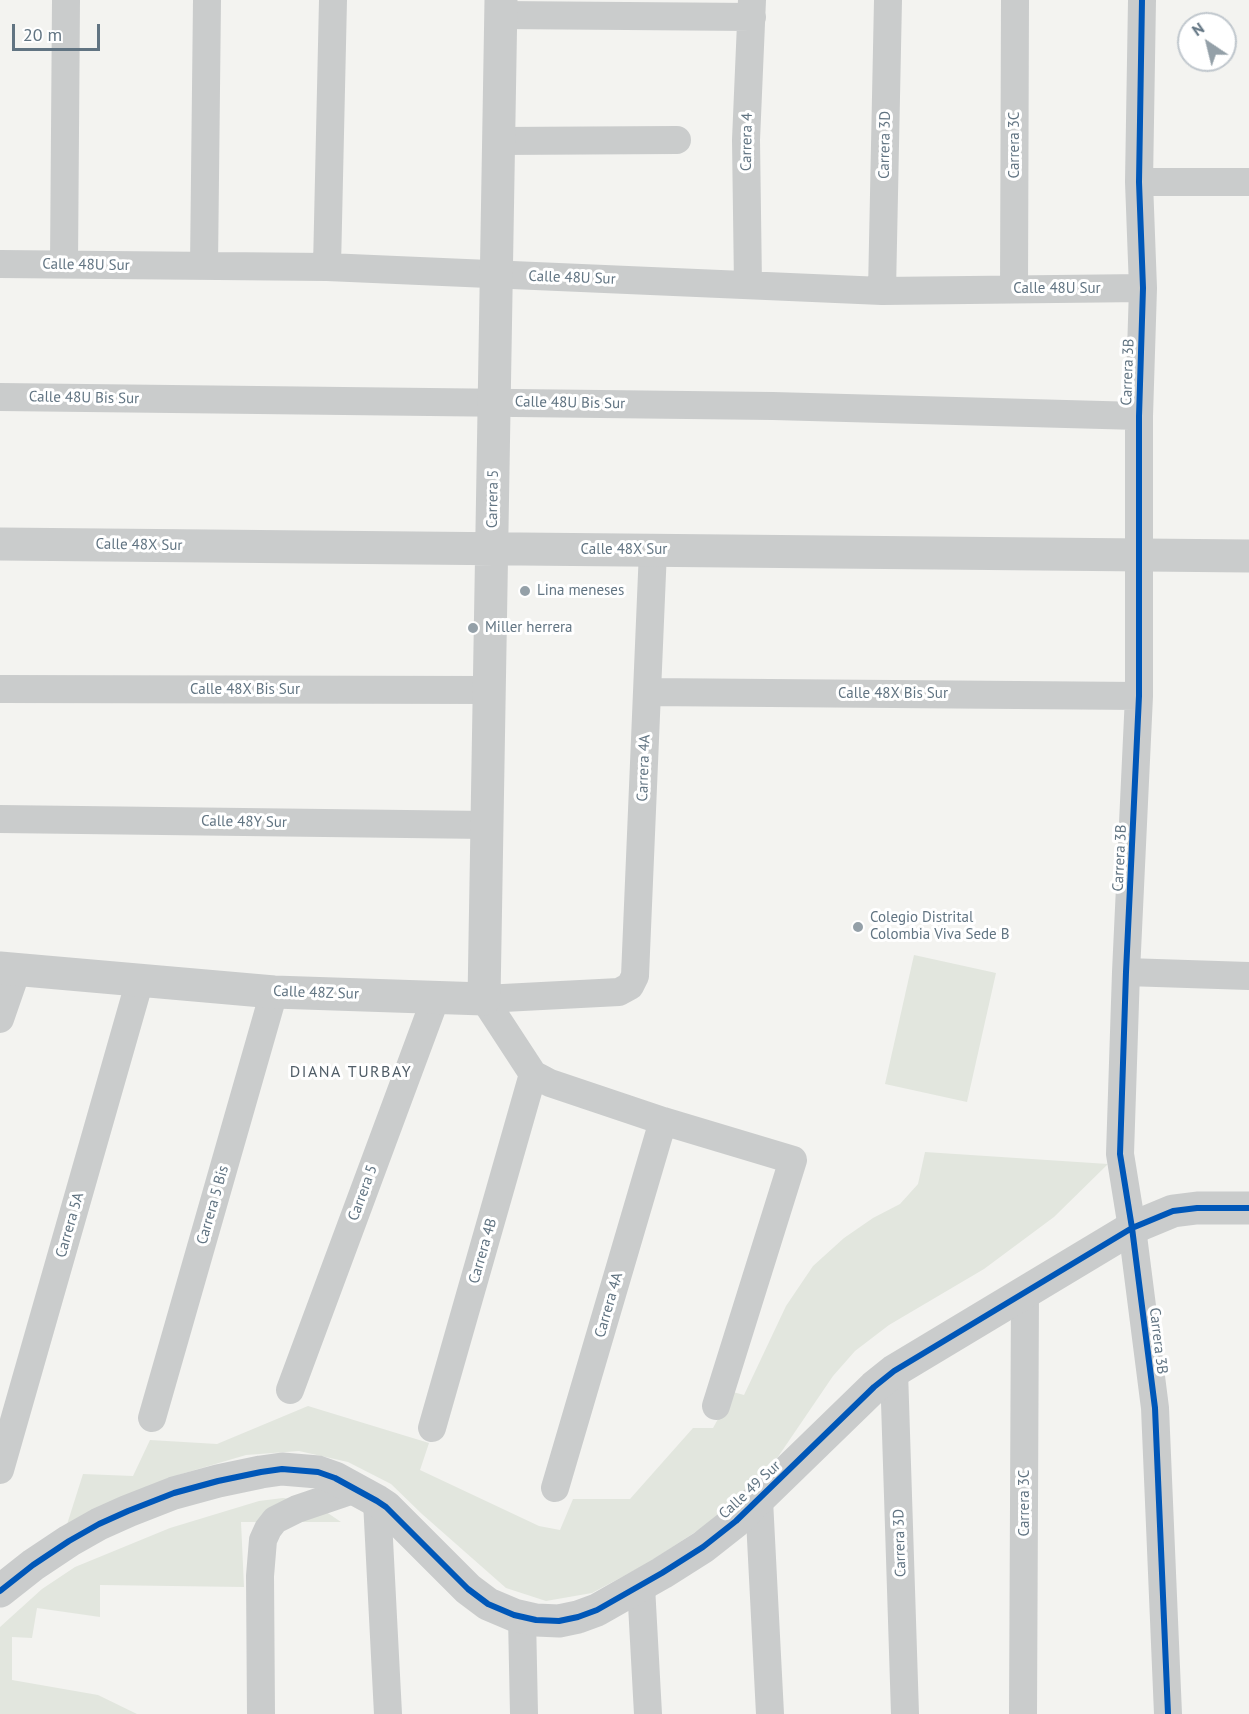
<!DOCTYPE html>
<style>
body{margin:0}
#map{position:relative;width:1249px;height:1714px;overflow:hidden;background:#f3f3f0;font-family:"PT Sans",sans-serif}
canvas{display:block}
.north{position:absolute;left:1177px;top:12px;width:60px;height:60px;box-sizing:border-box;background:#fff;border:2px solid #c0c7cd;border-radius:50%;rotate:325deg;font-size:16px;font-weight:700;line-height:24px;text-align:center;color:#617482}
.north::after{content:'';display:block;margin:auto;width:21px;height:27px;background:#94a0a8;clip-path:polygon(50% 0,100% 100%,50% 72%,0 100%)}
.scale{position:absolute;left:12px;top:24px;width:88px;height:27px;box-sizing:border-box;border:3px solid #617482;border-top:0;padding-left:8px;font-size:18px;line-height:21px;white-space:nowrap;color:#617482;-webkit-text-stroke:4px #fff;paint-order:stroke}
</style>
<div id="map">
<canvas width="1249" height="1714"></canvas>
<div class="north">N</div>
<div class="scale">20 m</div>
</div>
<script>
const c = document.querySelector('canvas').getContext('2d');
c.lineJoin = 'round';
function paint(path, color) { c.fillStyle = color; c.fill(path, 'evenodd'); }
const poly = rows => new Path2D(rows.map(r => 'M' + r).join(''));
function trace(path, color, width, dash) { c.strokeStyle = color; c.lineWidth = width; c.lineCap = dash ? 'butt' : 'round'; c.setLineDash(dash || []); c.stroke(path); }
function label(font, color, halo, rows, align = 'center') {
  c.font = font + ' "PT Sans",sans-serif'; c.lineWidth = 6; c.setLineDash([]); c.textBaseline = 'middle'; c.strokeStyle = halo; c.fillStyle = color; for (const [text, x, y, turn = 0] of rows) {
    c.save(); c.translate(x, y); c.rotate((+turn || 0) * Math.PI / 180); c.textAlign = isNaN(turn) ? turn : align; if (halo) c.strokeText(text, 0, 0); c.fillText(text, 0, 0); c.restore();
  }
}
paint(poly([
 [914,955,996,973,967,1102,885,1084],
 [925,1152,1108,1164,1054,1217,984,1269,889,1325,855,1351,833,1376,767,1473,736,1501,709,1523,648,1563,592,1593,546,1601,506,1588,422,1514,391,1484,348,1462,299,1451,246,1455,178,1475,63,1537,83,1474,133,1476,150,1440,217,1444,308,1406,429,1443,420,1470,539,1526,560,1530,573,1499,630,1499,693,1428,713,1428,733,1392,744,1395,786,1306,813,1266,844,1238,873,1218,900,1204,918,1184],
 [283,1498,310,1501,341,1522,241,1522,244,1587,100,1585,100,1617,37,1608,32,1638,12,1637,12,1680,98,1695,137,1714,0,1714,0,1627,42,1589,75,1567,170,1528,259,1501]
]), '#e2e6de');
trace(poly([
 [1142,0,1139,182,1143,288,1139,416,1139,696,1126,972,1120,1154,1132,1228,1155,1408,1168,1714],
 [500,15,752,17],
 [499,141,677,140],
 [1139,182,1249,182],
 [0,264,327,267,882,291,1143,288],
 [64,264,66,0],
 [204,266,207,0],
 [327,267,333,0],
 [748,285,746,140,752,0],
 [1014,289,1015,0],
 [882,291,888,0],
 [0,397,773,406,1139,416],
 [0,689,489,690],
 [647,692,1139,696],
 [0,819,487,825],
 [1126,972,1249,976],
 [484,999,533,1074,550,1083,663,1121,793,1160,716,1406],
 [484,999,619,992,630,986,635,976,653,550],
 [0,1019,17,970],
 [894,1371,905,1714],
 [290,1390,436,997],
 [152,1418,274,992],
 [432,1428,533,1074],
 [0,1470,140,980],
 [555,1488,663,1121],
 [759,1500,770,1714],
 [377,1501,388,1714],
 [641,1586,648,1714],
 [522,1617,524,1714],
 [261,1714,260,1576,263,1540,268,1529,275,1520,297,1509,356,1489],
 [1023,1714,1025,1292]
]), '#cacccc', 28);
trace(poly([
 [0,544,1249,556],
 [0,968,274,992,484,999,501,0],
 [0,1591,33,1565,69,1541,99,1524,128,1511,174,1493,218,1481,261,1472,282,1469,318,1472,335,1478,377,1501,386,1507,468,1589,488,1604,514,1615,536,1620,559,1621,578,1617,597,1610,662,1573,703,1547,736,1521,874,1387,894,1371,1132,1228,1173,1211,1197,1208,1249,1208]
]), '#cacccc', 33);
trace(poly([
 [1142,0,1139,182,1143,288,1139,416,1139,696,1126,972,1120,1154,1132,1228,1155,1408,1168,1714],
 [0,1591,33,1565,69,1541,99,1524,128,1511,174,1493,218,1481,261,1472,282,1469,318,1472,335,1478,377,1501,386,1507,468,1589,488,1604,514,1615,536,1620,559,1621,578,1617,597,1610,662,1573,703,1547,736,1521,874,1387,894,1371,1132,1228,1173,1211,1197,1208,1249,1208]
]), '#0057b8', 6);
for (const [x, y, r, color] of [
 [525,591,6,"#94a0a8"],
 [473,628,6,"#94a0a8"],
 [858,927,6,"#94a0a8"]
]) { const dot = new Path2D(); dot.arc(x, y, r, 0, 2 * Math.PI); c.fillStyle = color; c.fill(dot); trace(dot, '#fff', 2); }
label('15px', '#617482', '#fff', [
 ["Carrera 4",747,142,-89],
 ["Carrera 3D",885,145,-89],
 ["Carrera 3C",1015,145,-90],
 ["Calle 48U Sur",86,265,1],
 ["Calle 48U Sur",572,278,2],
 ["Calle 48U Sur",1057,289],
 ["Carrera 3B",1128,372,-88],
 ["Calle 48U Bis Sur",84,398,1],
 ["Calle 48U Bis Sur",570,403,1],
 ["Carrera 5",493,499,-89],
 ["Calle 48X Sur",139,545,1],
 ["Calle 48X Sur",624,550],
 ["Calle 48X Bis Sur",245,690],
 ["Calle 48X Bis Sur",893,694],
 ["Carrera 4A",644,768,-88],
 ["Calle 48Y Sur",244,822,1],
 ["Carrera 3B",1120,858,-87],
 ["Calle 48Z Sur",316,993,2],
 ["Carrera 5",363,1193,-70],
 ["Carrera 5 Bis",213,1205,-74],
 ["Carrera 5A",70,1225,-74],
 ["Carrera 4B",483,1251,-74],
 ["Carrera 4A",609,1305,-74],
 ["Carrera 3B",1158,1341,83],
 ["Calle 49 Sur",750,1490,-43],
 ["Carrera 3C",1025,1503,-90],
 ["Carrera 3D",900,1543,-92]
]);
label('15px', '#617482', '#fff', [
 ["Lina meneses",537,591],
 ["Miller herrera",485,628],
 ["Colegio Distrital",870,918],
 ["Colombia Viva Sede B",870,935]
], 'left');
c.letterSpacing = '1.5px';
label('16px', '#505d67', '#fff', [
 ["DIANA TURBAY",351,1072]
]);
c.letterSpacing = '0px';
</script>
